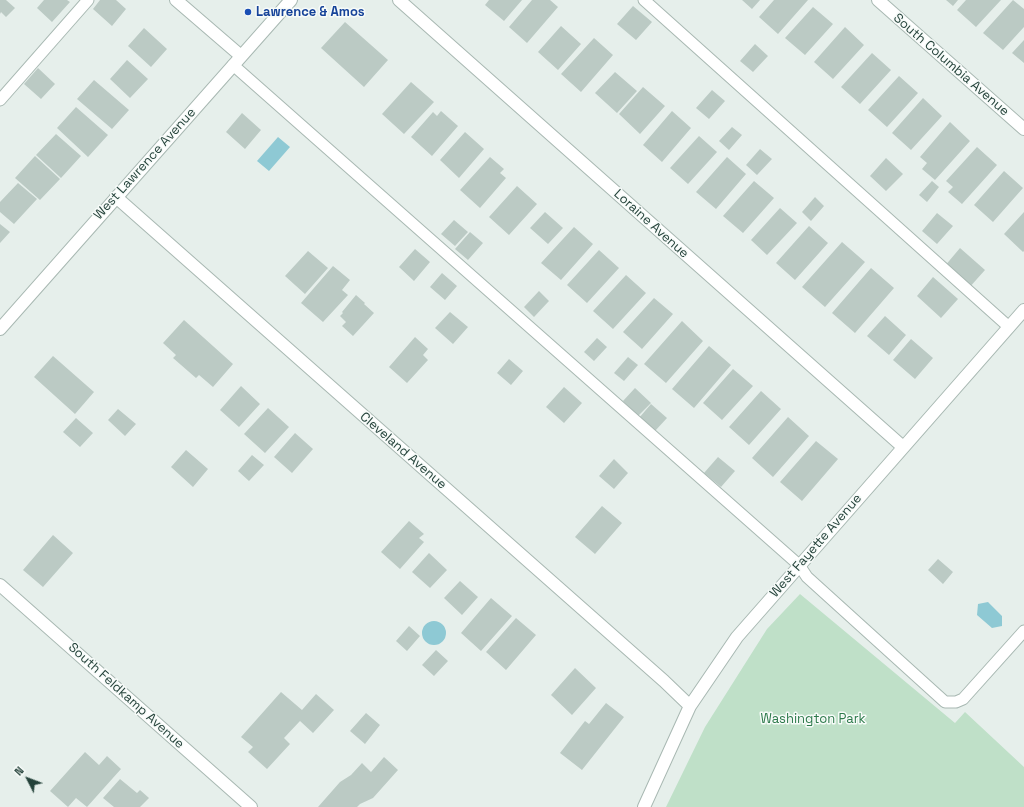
<!DOCTYPE html>
<style>
body{margin:0}
#map{position:relative;width:1024px;height:807px;overflow:hidden;background:#e6efeb;font-family:"Space Grotesk",sans-serif}
canvas{display:block}
.north{position:absolute;left:8px;top:759px;width:40px;height:40px;-webkit-text-stroke:3px #f7fbf9;paint-order:stroke;rotate:312deg;font-size:11px;font-weight:700;line-height:16px;text-align:center;color:#24423a}
.north::after{content:'';display:block;margin:auto;width:14px;height:18px;background:#24423a;clip-path:polygon(50% 0,100% 100%,50% 72%,0 100%)}
</style>
<div id="map">
<canvas width="1024" height="807"></canvas>
<div class="north">N</div>
</div>
<script>
const c = document.querySelector('canvas').getContext('2d');
c.lineJoin = 'round';
function paint(path, color) { c.fillStyle = color; c.fill(path, 'evenodd'); }
const poly = rows => new Path2D(rows.map(r => 'M' + r).join(''));
function trace(path, color, width, dash) { c.strokeStyle = color; c.lineWidth = width; c.lineCap = dash ? 'butt' : 'round'; c.setLineDash(dash || []); c.stroke(path); }
function label(font, color, halo, rows, align = 'center') {
  c.font = font + ' "Space Grotesk",sans-serif'; c.lineWidth = 3; c.setLineDash([]); c.textBaseline = 'middle'; c.strokeStyle = halo; c.fillStyle = color; for (const [text, x, y, turn = 0] of rows) {
    c.save(); c.translate(x, y); c.rotate((+turn || 0) * Math.PI / 180); c.textAlign = isNaN(turn) ? turn : align; if (halo) c.strokeText(text, 0, 0); c.fillText(text, 0, 0); c.restore();
  }
}
paint(poly([
 [800,594,955,723,965,712,1024,767,1024,807,666,807,705,727,767,629]
]), '#bfe0c8');
paint(poly([
 [278,137,290,147,269,171,257,161],
 [988,602,1002,616,1002,626,992,628,977,615,978,604],
 '422 633a12 12 0 1 1 24 0a12 12 0 1 1-24 0Z'
]), '#8ec9d4');
paint(poly([
 [0,0,6,0,15,8,6,17,1,12,0,14],
 [44,0,67,0,70,2,52,22,37,8],
 [100,0,116,0,126,9,112,26,93,9],
 [489,0,522,0,504,21,485,5],
 [532,0,550,0,558,7,527,43,509,27],
 [742,0,760,0,752,9],
 [774,0,808,0,778,34,759,17],
 [946,0,958,0,953,6],
 [966,0,1001,0,976,27,957,10],
 [1013,0,1024,9,1024,27,1003,50,983,33],
 [633,6,652,22,636,40,617,24],
 [813,7,833,24,805,55,785,38],
 [345,22,388,60,364,87,321,48],
 [561,26,581,44,558,70,538,52],
 [845,27,864,45,833,79,814,62],
 [144,28,167,49,151,67,128,46],
 [594,38,613,55,581,92,561,74],
 [1024,40,1024,63,1012,53],
 [755,44,768,56,753,72,740,61],
 [872,53,891,70,860,104,841,87],
 [127,60,148,79,130,98,110,79],
 [38,68,55,84,41,99,24,84],
 [615,72,637,91,617,113,595,93],
 [899,76,918,93,887,127,868,110],
 [94,80,129,110,112,129,77,99],
 [411,82,434,102,404,134,382,114],
 [643,87,665,106,640,134,619,114],
 [712,90,725,101,709,119,696,108],
 [923,98,942,116,911,150,892,133],
 [76,107,108,135,88,157,57,128],
 [441,111,458,126,432,156,411,137,433,112,437,116],
 [672,111,691,128,662,162,643,145],
 [242,113,261,130,245,149,226,132],
 [950,122,970,141,935,180,922,169,927,163,920,157],
 [732,127,742,135,729,150,719,141],
 [465,132,484,149,459,178,440,160],
 [56,134,81,156,61,178,36,155],
 [699,136,717,152,688,184,670,168],
 [977,147,997,165,962,204,948,192,953,187,946,181],
 [760,149,772,159,757,175,746,165],
 [35,156,60,179,40,200,15,178],
 [490,157,504,169,500,173,506,178,480,208,460,190],
 [727,157,746,174,716,209,696,192],
 [886,158,903,174,886,191,870,176],
 [1004,171,1023,188,993,222,974,205],
 [754,181,774,198,743,233,723,216],
 [932,181,939,187,927,202,919,195],
 [18,183,37,199,14,224,0,212,0,202],
 [517,186,537,204,509,235,489,217],
 [815,197,824,206,811,221,802,212],
 [780,208,797,223,767,255,751,240],
 [545,212,563,228,548,244,530,228],
 [1024,212,1024,251,1023,252,1004,234],
 [937,213,953,226,937,244,922,231],
 [454,220,468,232,455,246,441,234],
 [0,224,10,232,0,243],
 [809,226,828,243,795,280,776,263],
 [574,227,593,244,561,280,541,263],
 [470,232,483,243,468,260,455,249],
 [842,242,865,262,825,307,802,287],
 [960,248,985,270,968,289,944,267],
 [415,249,430,262,414,281,399,267],
 [599,250,619,268,587,303,567,285],
 [308,251,328,268,305,294,285,276],
 [333,266,350,280,342,290,348,295,323,322,301,303],
 [871,268,894,288,855,333,832,313],
 [442,273,457,286,445,300,430,287],
 [626,275,646,293,613,329,593,311],
 [933,277,958,299,941,318,917,296],
 [539,291,549,301,534,317,524,307],
 [356,295,365,303,364,304,374,313,353,336,342,326,346,322,340,316,343,313,342,312],
 [654,298,673,314,642,349,623,332],
 [450,312,468,327,453,344,435,328],
 [885,316,906,335,889,355,867,336],
 [184,320,233,364,213,387,199,375,196,378,173,358,176,355,163,343],
 [682,321,703,341,666,383,644,364],
 [415,337,428,349,423,355,428,360,407,383,389,367],
 [597,338,607,347,594,361,584,352],
 [911,339,933,358,915,379,893,360],
 [709,346,731,365,694,408,672,389],
 [53,356,94,392,75,414,34,377],
 [628,357,638,365,624,381,614,373],
 [509,359,523,371,511,385,497,373],
 [733,369,753,386,722,420,703,403],
 [241,386,260,404,239,427,220,410],
 [564,387,582,403,564,423,546,407],
 [635,388,651,403,638,416,623,401],
 [761,391,781,409,749,445,729,427],
 [651,404,667,418,655,431,639,418],
 [268,408,289,427,265,453,244,434],
 [118,409,136,424,125,436,108,420],
 [788,417,809,436,773,477,752,458],
 [76,418,93,433,80,447,63,432],
 [295,433,313,449,292,473,274,457],
 [816,441,838,459,802,501,780,482],
 [186,450,208,469,193,487,171,467],
 [252,455,264,465,249,481,238,471],
 [718,457,735,471,721,487,704,473],
 [614,459,628,473,614,489,599,476],
 [602,506,622,523,595,554,575,537],
 [409,521,424,534,419,538,424,542,400,569,381,552],
 [53,535,73,553,43,587,23,570],
 [429,553,447,570,430,588,412,572],
 [938,559,953,572,943,584,928,570],
 [460,581,478,597,462,615,444,598],
 [491,598,512,616,481,651,461,633],
 [516,618,536,635,506,670,486,652],
 [409,626,420,636,407,651,396,641],
 [436,650,448,661,434,676,422,665],
 [575,668,596,688,572,715,551,695],
 [281,692,302,710,316,694,334,710,313,733,300,721,284,738,290,744,267,769,248,752,253,747,241,737],
 [606,703,624,717,582,770,560,753,585,721,589,724],
 [366,713,380,725,365,744,350,731],
 [85,752,99,765,107,756,121,769,87,807,76,798,68,807,50,791],
 [384,757,398,770,373,798,360,804,357,807,318,807,340,782,351,775,362,763,371,772],
 [120,779,137,793,140,790,149,798,140,807,114,807,103,798]
]), '#bbcac4');
const service = poly([
 [644,0,1009,327],
 [233,65,799,565,807,577,945,702,956,702,963,699,1024,631],
 [0,100,88,0]
]);
const minor = poly([
 [176,0,241,56],
 [399,0,903,447],
 [878,0,1024,129],
 [116,197,664,681,690,706],
 [0,585,251,807],
 [644,807,690,706,737,637,1024,310]
]);
const tertiary = poly([
 [0,329,291,0]
]);
trace(service, '#a8b8b2', 13);
trace(minor, '#a8b8b2', 14);
trace(tertiary, '#a8b8b2', 14);
trace(service, '#fff', 11);
trace(minor, '#fff', 12);
trace(tertiary, '#fff', 12);
for (const [x, y, r, color] of [
 [248,12,4,"#1a4fb4"]
]) { const dot = new Path2D(); dot.arc(x, y, r, 0, 2 * Math.PI); c.fillStyle = color; c.fill(dot); trace(dot, '#f7fbf9', 1.5); }
label('bold 13px', '#164399', '#f7fbf9', [
 ["Lawrence & Amos",256,12]
], 'left');
label('13px', '#24423a', '#f7fbf9', [
 ["South Columbia Avenue",951,65,41],
 ["West Lawrence Avenue",145,164,-48],
 ["Loraine Avenue",651,224,42],
 ["Cleveland Avenue",403,451,41],
 ["West Fayette Avenue",816,546,-49],
 ["South Feldkamp Avenue",126,696,42]
]);
label('13px', '#2d7a4b', '#f7fbf9', [
 ["Washington Park",813,719]
]);
</script>
